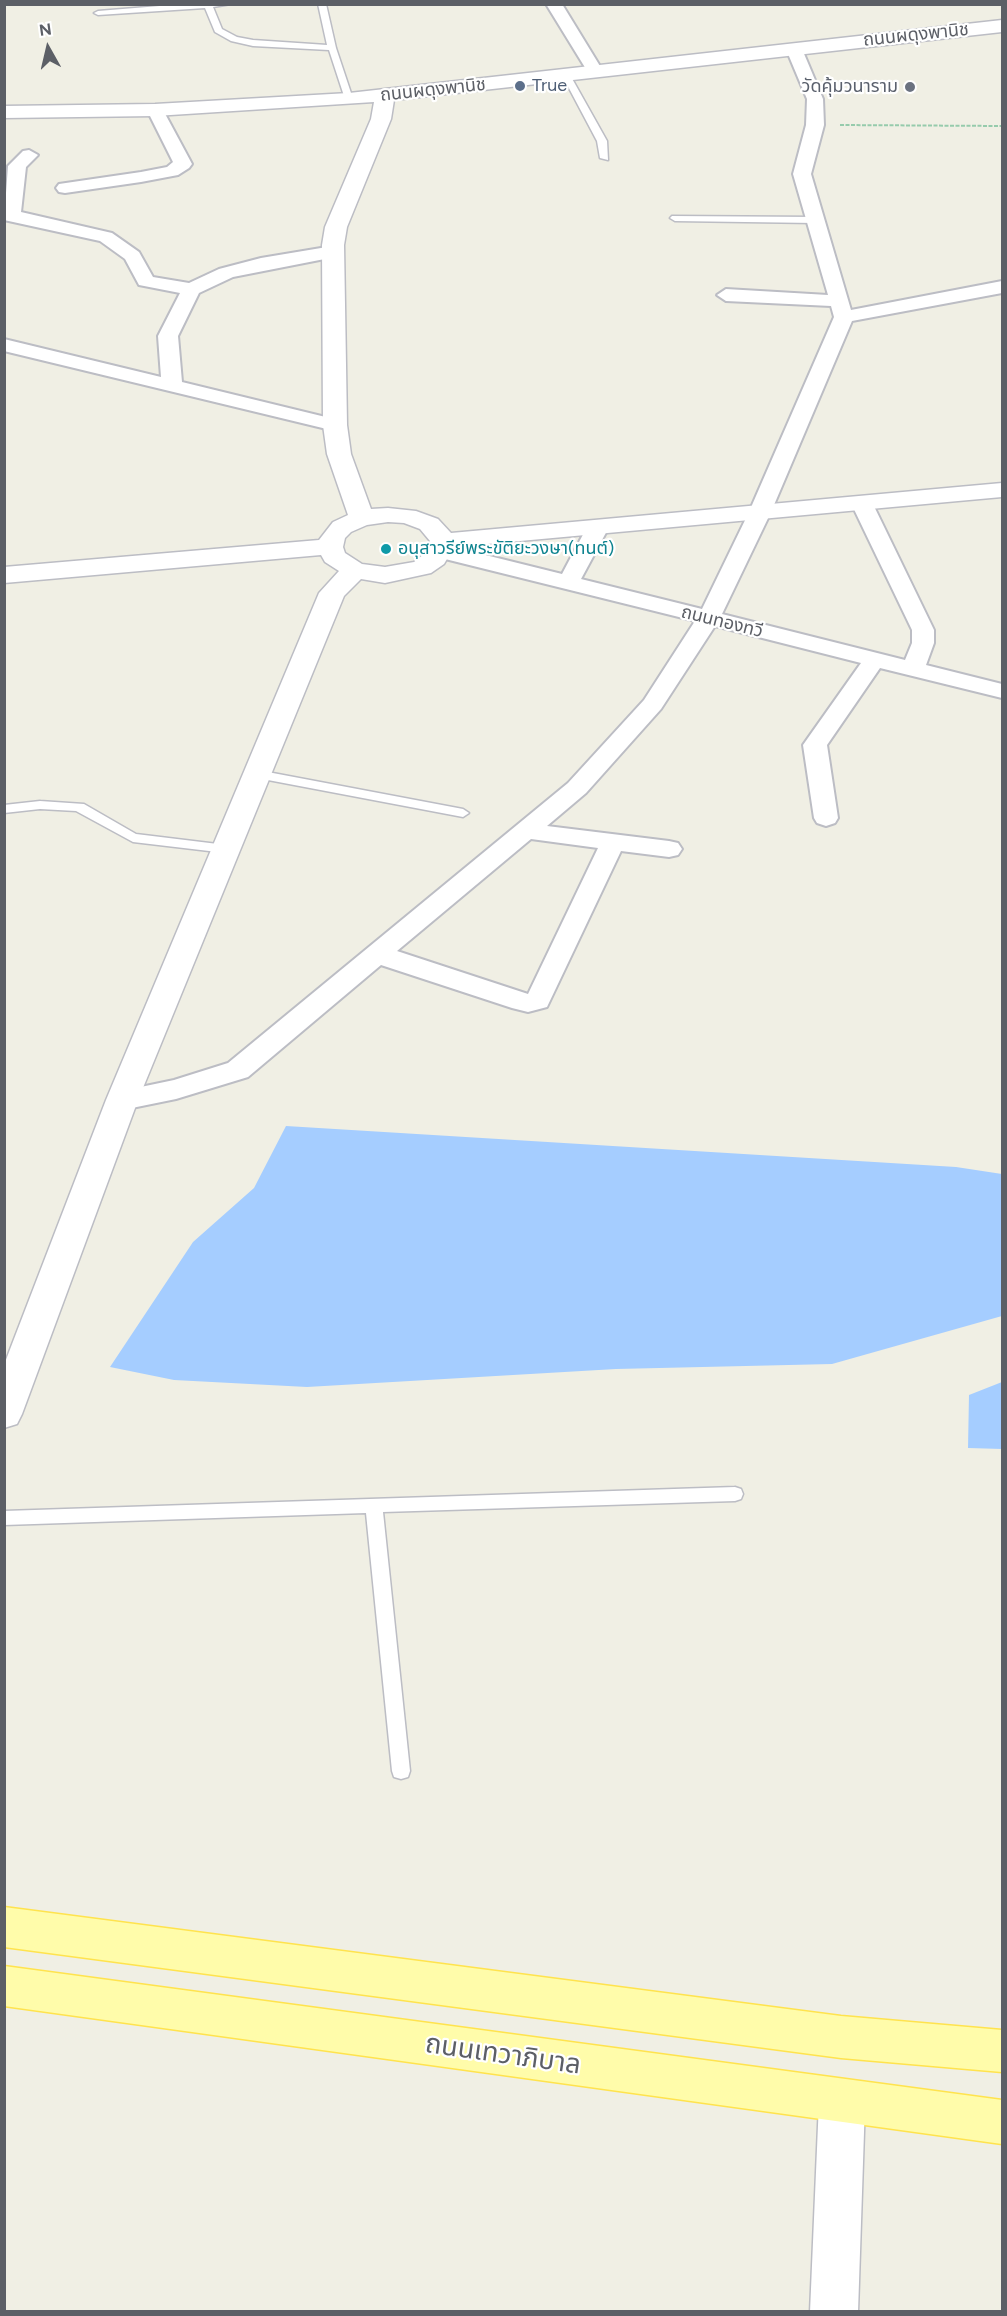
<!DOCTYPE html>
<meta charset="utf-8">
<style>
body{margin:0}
#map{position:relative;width:1007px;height:2316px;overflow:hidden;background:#f0efe4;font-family:Figtree,sans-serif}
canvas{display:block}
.frame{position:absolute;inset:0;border:6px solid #5c5f66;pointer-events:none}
.north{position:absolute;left:18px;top:18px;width:60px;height:60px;-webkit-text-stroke:4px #fff;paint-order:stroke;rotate:352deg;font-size:16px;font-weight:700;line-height:24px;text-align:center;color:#5c5f66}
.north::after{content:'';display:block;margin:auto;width:21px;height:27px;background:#5c5f66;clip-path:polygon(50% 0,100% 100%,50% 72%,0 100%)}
</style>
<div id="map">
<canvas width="1007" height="2316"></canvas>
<div class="frame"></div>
<div class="north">N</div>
</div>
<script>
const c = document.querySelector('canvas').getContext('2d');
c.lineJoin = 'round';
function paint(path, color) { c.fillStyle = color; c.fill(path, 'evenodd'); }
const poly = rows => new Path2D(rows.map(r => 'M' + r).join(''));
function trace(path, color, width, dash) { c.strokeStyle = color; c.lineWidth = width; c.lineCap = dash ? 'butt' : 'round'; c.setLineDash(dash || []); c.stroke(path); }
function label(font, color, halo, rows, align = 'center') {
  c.font = font + ' Figtree,"Noto Sans Thai",sans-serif'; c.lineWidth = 4.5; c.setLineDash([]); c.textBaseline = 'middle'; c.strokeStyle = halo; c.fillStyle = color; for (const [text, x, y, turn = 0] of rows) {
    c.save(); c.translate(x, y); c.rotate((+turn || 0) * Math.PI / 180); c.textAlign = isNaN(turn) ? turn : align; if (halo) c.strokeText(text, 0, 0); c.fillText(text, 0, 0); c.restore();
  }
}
paint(poly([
 [286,1126,956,1167,1002,1174,1002,1316,832,1364,616,1369,307,1387,174,1380,110,1367,193,1242,254,1188],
 [1002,1382,1002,1449,968,1448,969,1395]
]), '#a5cdff');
const service = poly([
 [184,4,231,4,213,7,222,29,237,37,253,40,327,45,318,4,326,4,336,48,353,99,349,102,345,99,329,50,253,46,231,41,215,32,205,8,98,15,94,13,98,11,184,4],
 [563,73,570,75,607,141,608,160,600,158,597,141,562,75,563,73],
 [672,216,815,217,820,220,815,223,675,221,670,218,672,216],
 [257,770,463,809,469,813,463,817,252,777,252,771,257,770],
 [40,801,84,804,136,834,226,845,233,849,226,853,133,842,76,811,40,809,4,813,4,805,40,801],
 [735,1487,741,1489,743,1494,741,1499,735,1501,383,1512,410,1771,408,1777,401,1779,394,1777,392,1771,366,1513,4,1525,4,1511,735,1487]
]);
const minor = poly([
 [546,4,562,4,603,71,601,74,589,74,546,4],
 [794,44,802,49,823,99,824,125,811,174,851,310,1002,281,1002,293,852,321,771,512,722,614,905,660,912,643,912,630,851,503,854,498,862,497,870,498,934,630,934,643,926,665,1002,684,1002,698,880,668,827,745,838,818,835,823,826,826,817,823,814,818,803,745,861,663,715,626,661,709,586,793,547,826,669,841,678,843,682,849,678,855,669,857,621,851,547,1007,528,1012,512,1008,381,965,248,1077,176,1099,122,1110,112,1107,108,1100,112,1093,174,1080,228,1063,568,783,644,700,695,621,433,556,430,551,433,546,441,544,562,574,587,527,590,522,598,521,606,522,609,527,581,579,702,609,749,512,834,317,831,306,726,301,717,295,726,289,828,295,793,174,806,125,807,99,786,49,794,44],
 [531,839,598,848,528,994,397,951,531,839],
 [155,105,163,110,192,164,189,168,178,175,141,182,65,193,59,192,56,188,59,184,141,172,167,167,173,162,147,110,155,105],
 [29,150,38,155,26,167,21,212,112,233,139,252,153,277,189,283,219,269,261,258,333,246,340,248,342,252,340,256,233,277,199,293,178,336,182,382,342,421,345,425,342,429,335,431,4,351,4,339,161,377,158,336,180,293,139,285,125,259,100,241,4,220,8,166,23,151,29,150]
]);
const tertiary = poly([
 [1002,20,1002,32,394,100,391,119,347,227,344,245,347,425,351,454,371,509,388,508,416,511,438,519,451,533,1002,483,1002,497,454,547,444,564,431,573,385,583,361,579,344,596,138,1100,22,1414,17,1424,4,1428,4,1365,106,1100,319,593,339,571,325,562,321,555,4,583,4,567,319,540,333,522,348,515,327,454,323,425,322,245,325,227,371,119,374,102,155,116,4,118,4,106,155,104,349,93,1002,20],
 [388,522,404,523,420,529,430,541,429,550,414,562,385,567,362,564,345,553,343,547,345,538,351,532,367,525,388,522],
 [842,2080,858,2087,865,2102,858,2312,810,2312,819,2102,826,2087,842,2080]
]);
const primary = poly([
 [4,1907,841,2016,1002,2030,1002,2072,841,2058,4,1947,4,1907],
 [4,1966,1002,2100,1002,2144,4,2006,4,1966]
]);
trace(service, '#bcbdc4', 3);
trace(minor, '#bcbdc4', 4);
trace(tertiary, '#bcbdc4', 3);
trace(primary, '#ffe34e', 3);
trace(poly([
 [840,125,1002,126]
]), '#96cbac', 2, [4, 1.5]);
paint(service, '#fff');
paint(minor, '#fff');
paint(tertiary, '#fff');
paint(primary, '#fffcaa');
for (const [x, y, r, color] of [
 [520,86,6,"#5c6f8a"],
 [910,87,6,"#6b7280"],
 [386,549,6,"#0f9aa8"]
]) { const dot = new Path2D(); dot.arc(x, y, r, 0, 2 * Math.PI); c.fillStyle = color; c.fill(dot); trace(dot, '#fff', 2); }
label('18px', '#5c5f66', '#fff', [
 ["ถนนผดุงพานิช",916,35,-6],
 ["ถนนผดุงพานิช",433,90,-6],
 ["ถนนทองทวี",722,622,14]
]);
label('18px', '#4e5e75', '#fff', [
 ["True",532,86]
], 'left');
label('18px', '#5b616d', '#fff', [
 ["วัดคุ้มวนาราม",898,87]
], 'right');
label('18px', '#0d838f', '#fff', [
 ["อนุสาวรีย์พระขัติยะวงษา(ทนต์)",398,549]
], 'left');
label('27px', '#5c5f66', '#fff', [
 ["ถนนเทวาภิบาล",503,2055,8]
]);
</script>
